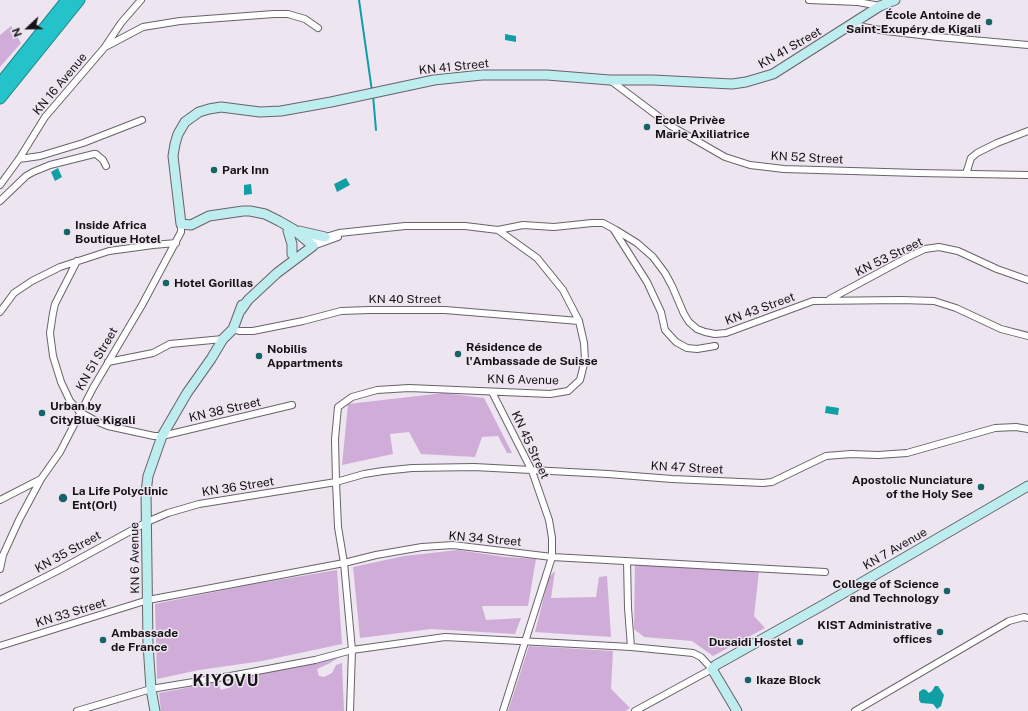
<!DOCTYPE html>
<meta charset="utf-8">
<style>
body{margin:0}
#map{position:relative;width:1028px;height:711px;overflow:hidden;background:#ede5ef;font-family:"Public Sans",sans-serif}
canvas{display:block}
.north{position:absolute;left:8px;top:8px;width:40px;height:40px;-webkit-text-stroke:3px #ede5ef;paint-order:stroke;rotate:248deg;font-size:11px;font-weight:700;line-height:16px;text-align:center;color:#161317}
.north::after{content:'';display:block;margin:auto;width:14px;height:18px;background:#161317;clip-path:polygon(50% 0,100% 100%,50% 72%,0 100%)}
</style>
<div id="map">
<canvas width="1028" height="711"></canvas>
<div class="north">N</div>
</div>
<script>
const c = document.querySelector('canvas').getContext('2d');
c.lineJoin = 'round';
function paint(path, color) { c.fillStyle = color; c.fill(path, 'evenodd'); }
const poly = rows => new Path2D(rows.map(r => 'M' + r).join(''));
function trace(path, color, width, dash) { c.strokeStyle = color; c.lineWidth = width; c.lineCap = dash ? 'butt' : 'round'; c.setLineDash(dash || []); c.stroke(path); }
function label(font, color, halo, rows, align = 'center') {
  c.font = font + ' "Public Sans",sans-serif'; c.lineWidth = 3; c.setLineDash([]); c.textBaseline = 'middle'; c.strokeStyle = halo; c.fillStyle = color; for (const [text, x, y, turn = 0] of rows) {
    c.save(); c.translate(x, y); c.rotate((+turn || 0) * Math.PI / 180); c.textAlign = isNaN(turn) ? turn : align; if (halo) c.strokeText(text, 0, 0); c.fillText(text, 0, 0); c.restore();
  }
}
paint(poly([
 [11,26,21,43,0,67,0,35],
 [444,393,484,398,512,453,507,453,498,436,482,437,475,457,421,454,409,432,390,434,393,454,342,465,348,404],
 [458,550,505,557,536,559,528,606,482,606,486,620,521,618,515,634,431,629,360,638,353,567,404,556],
 [635,563,759,571,754,616,765,628,713,656,692,641,644,637,634,629],
 [337,570,342,644,262,661,199,670,157,679,155,604,249,585],
 [555,571,551,598,596,597,599,577,607,576,611,637,535,632,549,577],
 [529,646,613,651,611,689,630,708,625,711,508,711],
 [338,658,330,663,317,669,319,676,324,677,332,673,336,665,342,663,344,711,161,711,159,693,218,682,221,690,231,687,232,679]
]), '#d0acd8');
paint(poly([
 [505,34,516,36,516,42,505,40],
 [58,168,62,177,55,181,51,172],
 [346,178,350,185,337,192,334,184],
 [251,184,252,194,244,195,244,185],
 [826,406,839,408,838,415,825,413],
 [935,686,938,686,944,695,941,706,937,709,933,704,921,703,919,700,919,692,923,689,926,690,929,693,932,691]
]), '#109fa5');
trace(poly([
 [359,0,372,91],
 [373,95,376,130]
]), '#109fa5', 2);
const street = poly([
 [809,0,858,2,880,6],
 [852,25,886,31,938,37,1028,45],
 [107,46,143,27,180,21,274,14,288,14,305,19,318,28],
 [610,80,671,126,725,157,750,165,784,169,918,173,1028,175],
 [19,159,40,156,83,143,142,120],
 [966,174,971,158,977,153,997,143,1028,131],
 [0,185,19,159,45,117,105,47,121,23,141,0],
 [0,201,26,176,33,172,50,165,94,154,96,154,103,160,106,166],
 [498,230,523,225,554,227,592,223,603,223,616,230,637,243,653,257,665,273,672,286,684,314,689,322,697,329,705,332,715,334,726,333,813,301,901,300,934,301,956,308,1001,329,1028,336],
 [614,230,647,282,661,312,665,330,676,342,687,348,697,349,715,346],
 [309,242,339,233,405,226,465,226,498,230,537,258,563,290,579,321,584,343,585,360,580,380,568,391,550,394,409,388,377,390,352,397,338,407,335,439,336,482,338,527,344,563,352,650,350,711],
 [313,246,338,237],
 [77,261,55,304,53,313,50,333,53,356,61,382,70,401,80,412,98,422,108,426,154,436,162,436,292,405],
 [830,299,908,257,925,249,939,247,958,251,997,269,1028,280],
 [0,312,14,293,32,281,60,267,109,251,153,245,176,243],
 [233,329,239,331,253,331,303,321,341,311,369,310,445,310,579,321],
 [108,362,153,353,170,344,223,339],
 [492,392,532,471,549,520,552,538,552,557,503,711],
 [0,500,41,479],
 [627,561,628,608,631,647],
 [0,569,3,555,19,520,41,479,60,452,93,388,142,305,181,232,181,224],
 [0,600,59,570,147,522,168,513,199,504,336,482,364,474,383,471,412,468,474,467,608,474,672,479,763,483,772,482,826,456,851,454,878,455,907,453,995,428,1016,427,1028,429],
 [0,646,148,600,344,563,376,555,422,547,453,545,552,557,825,572],
 [77,711,151,689,236,675,315,660,352,650,445,637,631,647,693,653,701,657,712,669,635,711],
 [855,711,1009,621,1024,617,1028,618]
]);
const secondary = poly([
 [288,231,292,244,292,254],
 [299,231,325,237],
 [241,310,248,300,277,273,313,246,293,229,279,221,265,214,250,211,243,211,209,216,191,225,181,224,173,156,175,144,178,134,185,122,199,112,209,109,221,107,260,112,281,111,331,102,434,80,482,75,547,75,610,80,653,80,732,84,746,82,773,74,880,6,895,0],
 [155,711,151,689,148,644,146,492,148,476,162,436,187,393,211,359,223,339,233,329,242,305],
 [737,711,712,669,716,665,823,605,1028,486]
]);
const highway = poly([
 [0,84,67,0],
 [0,98,79,0]
]);
trace(street, '#69626a', 8);
trace(secondary, '#69626a', 11);
trace(highway, '#1f858b', 13);
trace(street, '#fff', 6);
trace(secondary, '#bdedef', 9);
trace(highway, '#24c2c9', 11);
for (const [x, y, r, color] of [
 [989,22,4,"#156468"],
 [647,127,4,"#156468"],
 [214,170,4,"#156468"],
 [67,232,4,"#156468"],
 [166,283,4,"#156468"],
 [458,354,4,"#156468"],
 [259,356,4,"#156468"],
 [42,413,4,"#156468"],
 [981,487,4,"#156468"],
 [63,498,5,"#156468"],
 [947,591,4,"#156468"],
 [940,632,4,"#156468"],
 [103,640,4,"#156468"],
 [800,642,4,"#156468"],
 [748,680,4,"#156468"]
]) { const dot = new Path2D(); dot.arc(x, y, r, 0, 2 * Math.PI); c.fillStyle = color; c.fill(dot); trace(dot, '#ede5ef', 1.5); }
label('bold 12px', '#161317', '#ede5ef', [
 ["École Antoine de",981,15,"right"],
 ["Saint-Exupéry de Kigali",981,29,"right"],
 ["Ecole Privèe",655,120],
 ["Marie Axiliatrice",655,134],
 ["Park Inn",222,170],
 ["Inside Africa",75,225],
 ["Boutique Hotel",75,239],
 ["Hotel Gorillas",174,283],
 ["Résidence de",466,347],
 ["l'Ambassade de Suisse",466,361],
 ["Nobilis",267,349],
 ["Appartments",267,363],
 ["Urban by",50,406],
 ["CityBlue Kigali",50,420],
 ["Apostolic Nunciature",973,480,"right"],
 ["of the Holy See",973,494,"right"],
 ["La Life Polyclinic",72,491],
 ["Ent(Orl)",72,505],
 ["College of Science",939,584,"right"],
 ["and Technology",939,598,"right"],
 ["KIST Administrative",932,625,"right"],
 ["offices",932,639,"right"],
 ["Ambassade",111,633],
 ["de France",111,647],
 ["Dusaidi Hostel",792,642,"right"],
 ["Ikaze Block",756,680]
], 'left');
label('12px', '#161317', '#ede5ef', [
 ["KN 41 Street",790,48,-30],
 ["KN 41 Street",454,67,-6],
 ["KN 16 Avenue",60,84,-50],
 ["KN 52 Street",807,158,3],
 ["KN 53 Street",889,257,-26],
 ["KN 40 Street",405,299],
 ["KN 43 Street",760,309,-20],
 ["KN 51 Street",97,359,-60],
 ["KN 6 Avenue",523,380,1],
 ["KN 38 Street",225,410,-13],
 ["KN 45 Street",530,445,65],
 ["KN 47 Street",687,468,3],
 ["KN 36 Street",238,487,-9],
 ["KN 34 Street",485,539,5],
 ["KN 7 Avenue",895,549,-30],
 ["KN 35 Street",68,552,-29],
 ["KN 6 Avenue",135,558,-91],
 ["KN 33 Street",71,613,-17]
]);
c.letterSpacing = '1px';
label('bold 16px', '#161317', '#ede5ef', [
 ["KIYOVU",226,681]
]);
c.letterSpacing = '0px';
</script>
